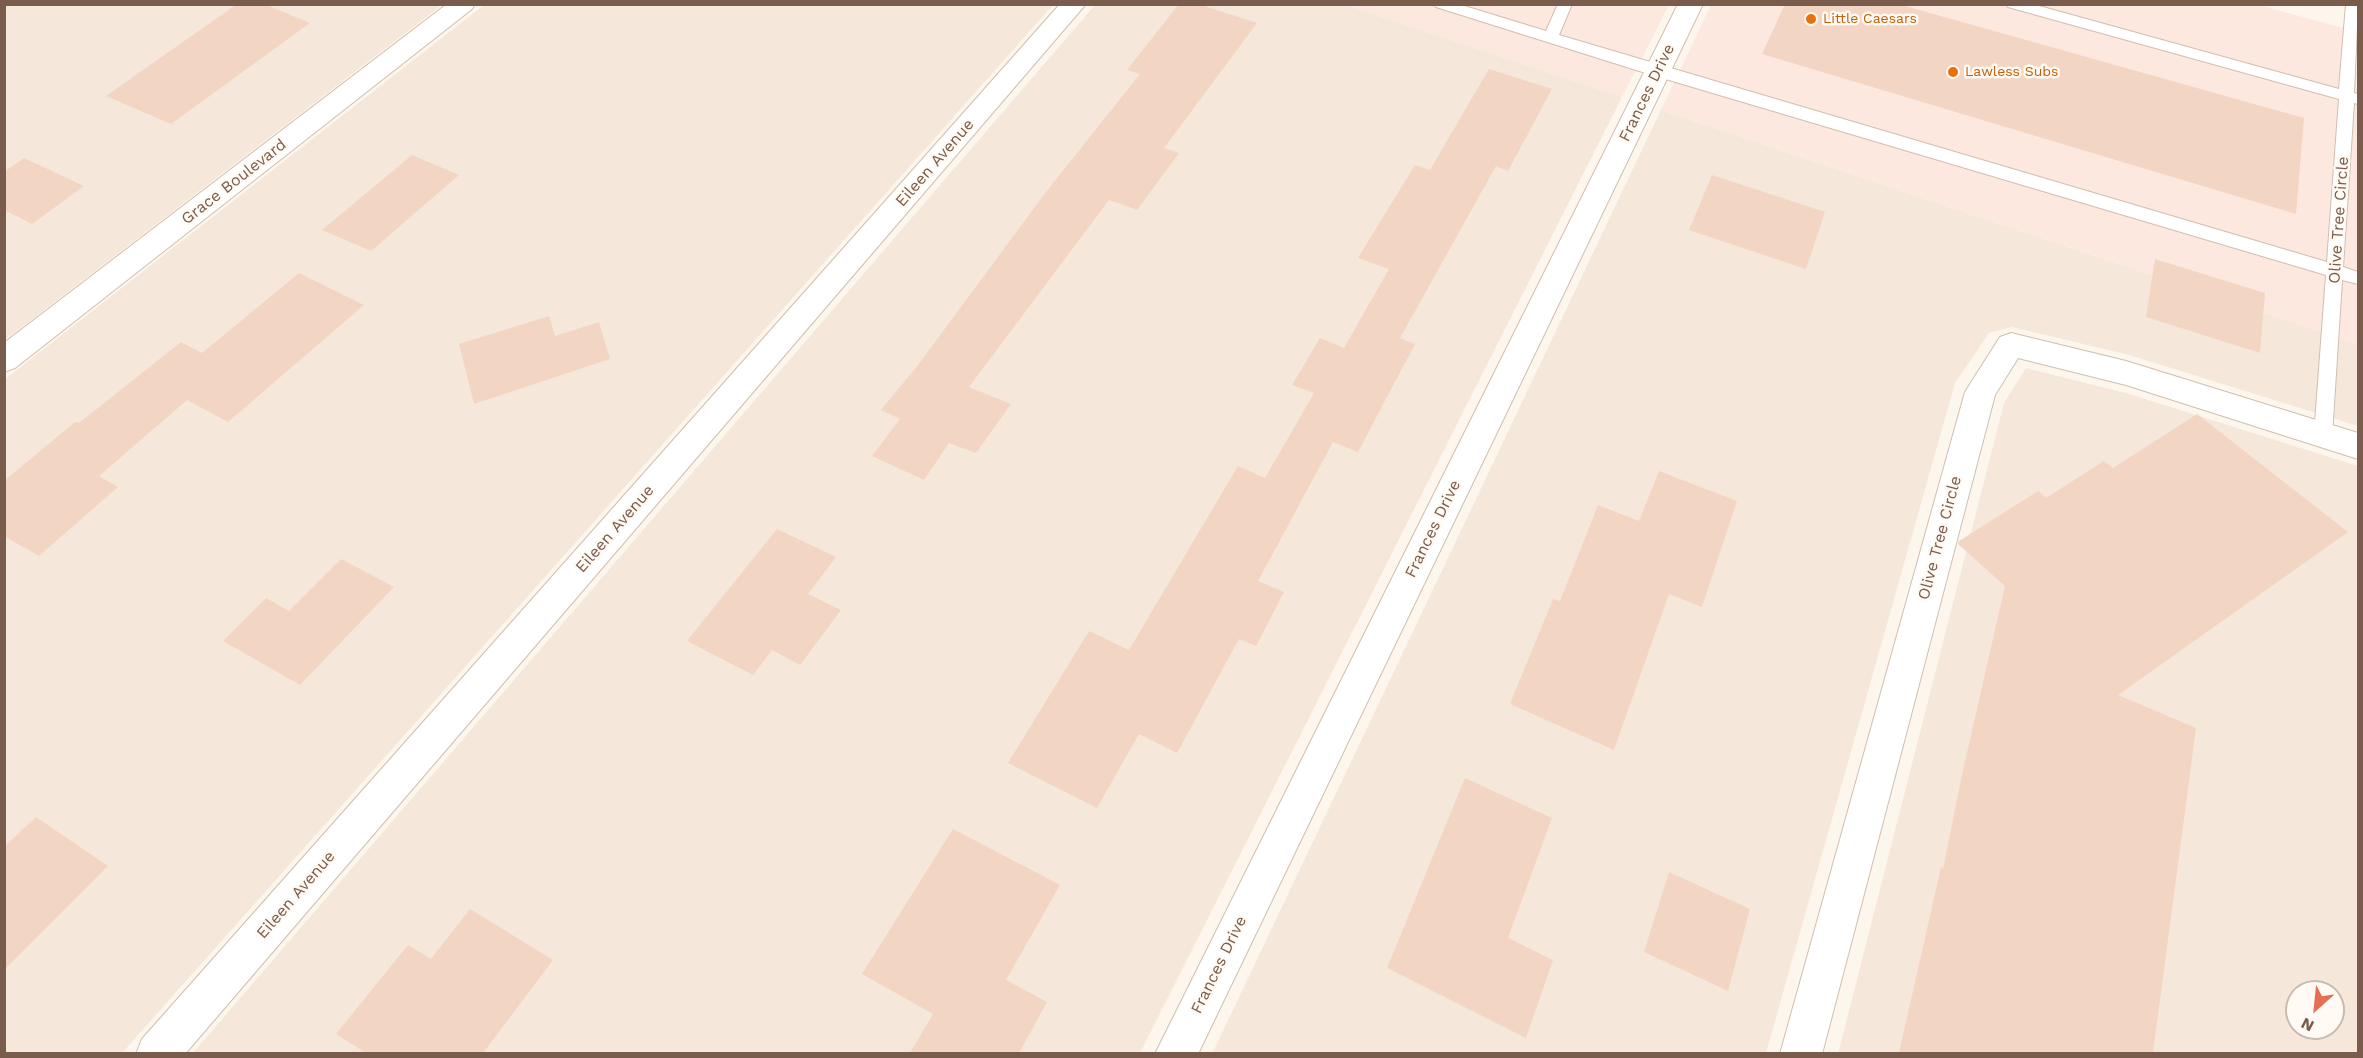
<!DOCTYPE html>
<style>
body{margin:0}
#map{position:relative;width:2363px;height:1058px;overflow:hidden;background:#fdf6ec;font-family:"Work Sans",sans-serif}
canvas{display:block}
.frame{position:absolute;inset:0;border:6px solid #7a5c4d;pointer-events:none}
.north{position:absolute;left:2285px;top:980px;width:60px;height:60px;box-sizing:border-box;background:#fffaf3;border:2px solid #cabbb1;border-radius:50%;rotate:207deg;font-size:16px;font-weight:700;line-height:24px;text-align:center;color:#7a5c4d}
.north::after{content:'';display:block;margin:auto;width:21px;height:27px;background:#e76f51;clip-path:polygon(50% 0,100% 100%,50% 72%,0 100%)}
</style>
<div id="map">
<canvas width="2363" height="1058"></canvas>
<div class="frame"></div>
<div class="north">N</div>
</div>
<script>
const c = document.querySelector('canvas').getContext('2d');
c.lineJoin = 'round';
function paint(path, color) { c.fillStyle = color; c.fill(path, 'evenodd'); }
const poly = rows => new Path2D(rows.map(r => 'M' + r).join(''));
function trace(path, color, width, dash) { c.strokeStyle = color; c.lineWidth = width; c.lineCap = dash ? 'butt' : 'round'; c.setLineDash(dash || []); c.stroke(path); }
function label(font, color, halo, rows, align = 'center') {
  c.font = font + ' "Work Sans",sans-serif'; c.lineWidth = 5; c.setLineDash([]); c.textBaseline = 'middle'; c.strokeStyle = halo; c.fillStyle = color; for (const [text, x, y, turn = 0] of rows) {
    c.save(); c.translate(x, y); c.rotate((+turn || 0) * Math.PI / 180); c.textAlign = isNaN(turn) ? turn : align; if (halo) c.strokeText(text, 0, 0); c.fillText(text, 0, 0); c.restore();
  }
}
paint(poly([
 [5,5,442,5,5,340],
 [484,5,1053,5,122,1053,5,1053,4,380],
 [1095,5,1346,5,1622,97,1140,1053,192,1054],
 [1661,110,2358,344,2358,426,2129,355,2012,327,1989,333,1955,383,1766,1053,1212,1054],
 [2026,368,2126,393,2358,466,2358,1053,1838,1054,2004,403],
 [2297,992,2333,992,2333,1028,2297,1028]
]), '#f5e8da');
paint(poly([
 [2255,4,2358,32,2358,344,1661,110,1711,5],
 [1346,5,1669,5,1622,97]
]), '#fde8e0');
paint(poly([
 [237,4,264,4,310,23,171,124,106,96],
 [1179,4,1198,4,1257,23,1164,148,1179,153,1137,210,1109,200,969,387,1011,404,976,453,949,443,924,480,872,456,900,419,881,410,918,365,1046,192,1140,74,1127,70],
 [1785,4,1898,4,2304,118,2296,214,1762,54],
 [1489,69,1552,89,1508,171,1496,166,1400,338,1415,344,1358,452,1333,442,1258,581,1284,592,1256,646,1239,639,1177,753,1139,734,1097,808,1008,763,1089,631,1129,650,1238,466,1265,478,1314,393,1292,385,1320,338,1344,348,1389,269,1358,258,1415,165,1430,170],
 [412,155,459,175,371,251,322,230],
 [24,158,84,186,32,224,4,210,4,172],
 [1712,175,1825,212,1806,269,1689,230],
 [2155,259,2265,293,2260,353,2146,317],
 [299,273,364,305,228,422,187,400,99,476,118,487,39,556,4,536,4,481,75,422,79,423,181,342,202,353],
 [549,316,555,336,599,322,610,359,474,404,459,344],
 [2197,414,2348,532,2118,695,2196,728,2153,1053,1899,1053,1941,867,1943,869,1961,779,2005,586,1958,544,1959,541,2038,491,2046,498,2104,461,2113,468],
 [1659,471,1737,501,1702,607,1669,594,1614,750,1510,704,1553,599,1560,601,1598,505,1639,521],
 [777,529,836,557,808,594,841,610,800,665,772,650,753,675,687,641],
 [341,559,394,587,300,685,223,641,266,598,289,611],
 [1465,778,1552,818,1508,938,1553,960,1526,1038,1387,968],
 [36,817,108,866,4,970,4,847],
 [953,829,1060,885,1006,980,1047,1002,1019,1053,910,1053,933,1014,862,974],
 [1669,872,1750,909,1728,991,1644,952],
 [470,909,553,960,483,1053,366,1053,336,1034,408,945,431,959]
]), '#f3d5c3');
const lane = poly([
 [1434,4,1458,4,1546,31,1558,4,1572,4,1559,35,2327,262,2339,99,2008,7,2006,4,2032,4,2339,89,2346,4,2358,4,2354,93,2358,94,2358,104,2354,103,2343,267,2358,272,2358,284,2342,280,2332,436,2330,441,2323,444,2316,441,2314,436,2326,275,1652,75,1436,7,1434,4]
]);
const street = poly([
 [447,4,475,4,472,9,15,368,4,372,4,343,447,4],
 [1060,4,1086,4,185,1054,136,1054,142,1039,1060,4],
 [1678,4,1703,4,1198,1054,1155,1054,1678,4],
 [2011,333,2126,361,2358,433,2358,459,2126,385,2018,358,1995,395,1822,1054,1780,1054,1965,392,2000,337,2011,333]
]);
trace(lane, '#d1beb0', 2);
trace(street, '#d1beb0', 2);
paint(lane, '#fff');
paint(street, '#fff');
for (const [x, y, r, color] of [
 [1811,19,6,"#e8710a"],
 [1953,72,6,"#e8710a"]
]) { const dot = new Path2D(); dot.arc(x, y, r, 0, 2 * Math.PI); c.fillStyle = color; c.fill(dot); trace(dot, '#fffaf3', 2); }
label('14px', '#c56008', '#fffaf3', [
 ["Little Caesars",1823,19],
 ["Lawless Subs",1965,72]
], 'left');
label('16px', '#7a5c4d', '#fffaf3', [
 ["Frances Drive",1647,93,-64],
 ["Eileen Avenue",935,163,-49],
 ["Grace Boulevard",234,182,-38],
 ["Olive Tree Circle",2339,220,-86],
 ["Eileen Avenue",615,529,-49],
 ["Frances Drive",1433,529,-64],
 ["Olive Tree Circle",1940,538,-75],
 ["Eileen Avenue",296,895,-49],
 ["Frances Drive",1219,965,-64]
]);
</script>
